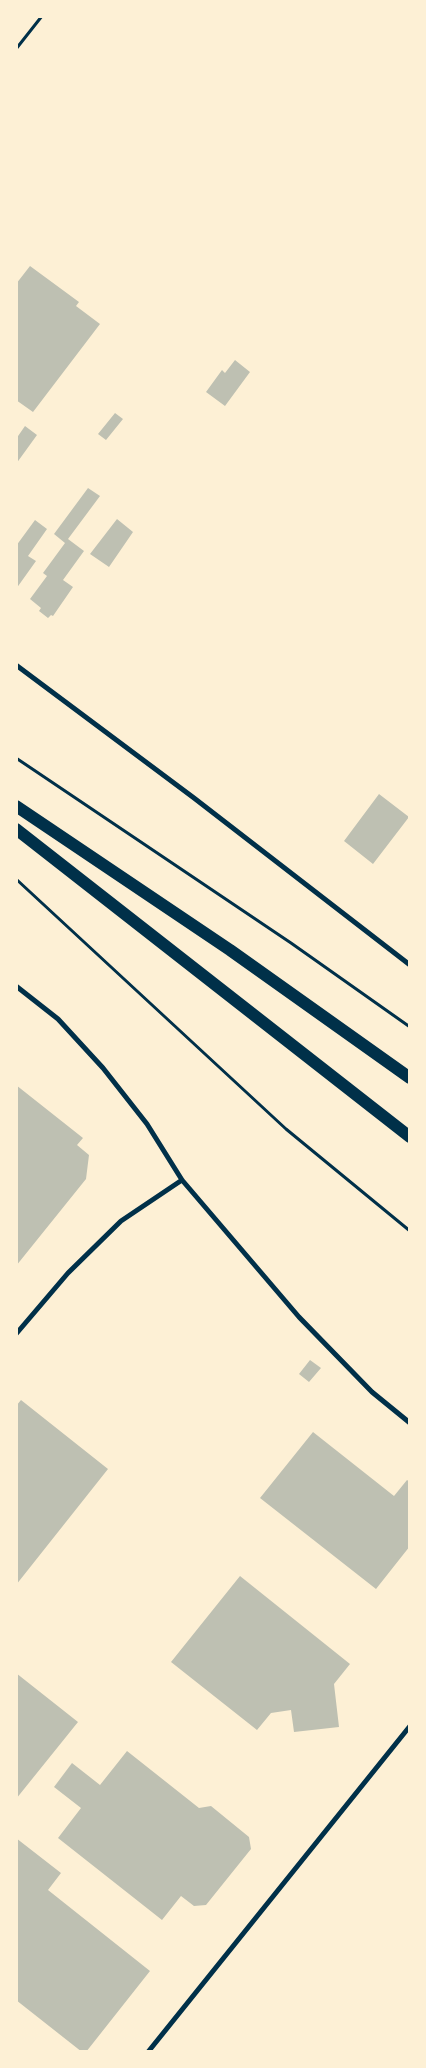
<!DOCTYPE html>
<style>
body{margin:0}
#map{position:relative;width:426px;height:2068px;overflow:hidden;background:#fdf0d5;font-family:Commissioner,sans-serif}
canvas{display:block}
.frame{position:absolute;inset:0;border:18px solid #fdf0d5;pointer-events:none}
</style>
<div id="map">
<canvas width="426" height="2068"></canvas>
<div class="frame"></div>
</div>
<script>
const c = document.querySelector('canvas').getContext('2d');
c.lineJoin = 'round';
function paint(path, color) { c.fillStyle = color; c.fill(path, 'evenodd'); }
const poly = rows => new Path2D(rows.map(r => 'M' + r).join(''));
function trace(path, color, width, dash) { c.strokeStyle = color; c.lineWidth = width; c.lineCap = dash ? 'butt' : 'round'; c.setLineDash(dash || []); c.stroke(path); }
paint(poly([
 [30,266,79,302,76,306,100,324,33,412,16,400,16,284],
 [235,360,250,372,225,406,206,392,222,370,225,373],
 [115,413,123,419,106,440,98,434],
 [25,426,37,435,16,464,16,439],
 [88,488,100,496,68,539,84,551,63,580,73,587,53,616,51,615,48,618,39,611,41,608,30,599,47,576,43,573,65,543,54,534],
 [117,519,133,532,109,567,90,554],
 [35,520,47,529,28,556,36,561,16,589,16,546],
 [379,794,409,817,373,864,344,841],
 [16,1085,83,1138,77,1145,89,1155,86,1179,16,1266],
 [310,1360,321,1368,309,1382,299,1374],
 [21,1400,108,1469,16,1585,16,1406],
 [313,1432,394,1496,407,1480,410,1482,410,1546,376,1589,260,1498],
 [240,1576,350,1664,334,1684,339,1727,294,1732,291,1710,271,1713,257,1730,171,1662],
 [16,1673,78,1722,16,1799],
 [127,1751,199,1808,211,1806,249,1837,251,1849,206,1905,194,1906,181,1896,162,1920,58,1838,81,1808,54,1787,72,1763,100,1785],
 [16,1838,61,1873,48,1890,150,1971,86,2052,82,2052,16,2000]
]), '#bec0b2');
trace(poly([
 [16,49,42,16],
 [16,758,291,943,410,1027],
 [16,879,286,1129,410,1231]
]), '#003049', 3);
trace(poly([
 [16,665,194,798,410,965],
 [16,986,58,1019,103,1068,147,1124,182,1180,299,1317,372,1392,410,1423],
 [16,1334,68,1273,121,1221,182,1180],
 [148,2052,410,1726]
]), '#003049', 5);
trace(poly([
 [16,806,230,950,410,1078],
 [16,829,410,1137]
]), '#003049', 12);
</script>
